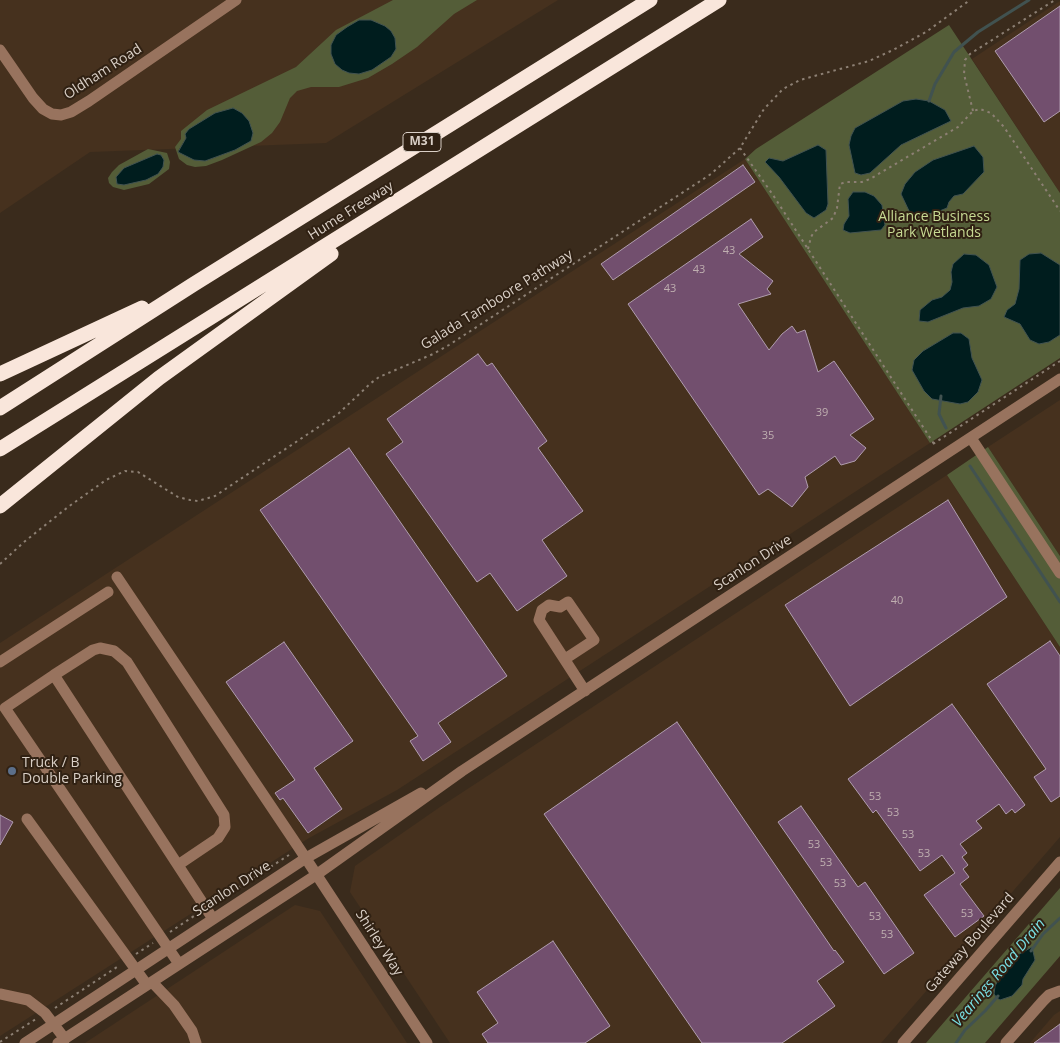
<!DOCTYPE html>
<style>
body{margin:0}
canvas{display:block;background:#3a2b1c}
</style>
<canvas width="1060" height="1043"></canvas>
<script>
const c = document.querySelector('canvas').getContext('2d');
c.lineJoin = 'round';
function paint(path, color) { c.fillStyle = color; c.fill(path, 'evenodd'); }
const poly = rows => new Path2D(rows.map(r => 'M' + r).join(''));
function trace(path, color, width, dash) { c.strokeStyle = color; c.lineWidth = width; c.lineCap = dash ? 'butt' : 'round'; c.setLineDash(dash || []); c.stroke(path); }
function label(font, color, halo, rows, align = 'center') {
  c.font = font + ' "Open Sans",sans-serif'; c.lineWidth = 4; c.setLineDash([]); c.textBaseline = 'middle'; c.strokeStyle = halo; c.fillStyle = color; for (const [text, x, y, turn = 0] of rows) {
    c.save(); c.translate(x, y); c.rotate((+turn || 0) * Math.PI / 180); c.textAlign = isNaN(turn) ? turn : align; if (halo) c.strokeText(text, 0, 0); c.fillText(text, 0, 0); c.restore();
  }
}
paint(poly([
 [0,0,558,0,326,143,90,152,0,213],
 [1060,1,1060,193,972,59],
 [745,159,930,443,397,790,309,838,0,1036,0,643],
 [1060,400,1060,556,988,447],
 [947,475,1060,647,1060,837,881,1043,450,1043,350,892,355,866,440,807],
 [295,905,320,911,407,1043,85,1043],
 [1060,1011,1060,1043,1030,1043,1054,1015]
]), '#46311e');
paint(poly([
 [393,0,477,0,454,14,417,47,392,64,368,78,339,87,311,87,297,91,290,98,280,122,272,133,261,142,222,160,206,166,195,167,187,165,179,159,175,147,181,139,181,131,207,110,296,67,336,30],
 [186,138,235,150,205,161,178,151],
 [949,25,1060,193,1060,358,930,443,745,159,756,149],
 [148,149,167,153,170,162,169,169,149,184,124,190,113,187,109,183,108,178,112,172,119,165],
 [988,447,1060,556,1060,647,947,475],
 [1060,888,1060,956,985,1043,926,1043]
]), '#545d38');
const water = poly([
 [359,20,371,20,385,26,391,31,395,38,396,49,391,57,372,70,359,74,349,73,342,70,335,64,331,54,331,45,336,35,347,27,359,20],
 [916,99,929,101,945,110,951,121,901,145,870,173,861,175,855,173,849,145,851,136,855,128,903,101,916,99],
 [233,108,242,113,249,121,253,133,251,141,235,150,205,161,194,160,178,152,186,138,185,134,189,129,215,113,233,108],
 [818,145,826,150,828,204,826,210,814,218,806,213,779,177,765,162,769,158,783,161,818,145],
 [974,146,983,157,984,172,963,194,954,196,949,202,947,208,937,212,918,216,910,213,901,194,905,184,915,172,933,160,974,146],
 [157,154,161,155,164,160,163,167,158,174,146,180,124,185,117,184,116,177,124,168,157,154],
 [853,192,865,192,874,196,882,205,885,225,881,230,850,233,843,230,844,224,849,216,848,199,853,192],
 [1041,253,1060,265,1060,335,1049,342,1039,344,1030,340,1020,324,1004,317,1007,310,1015,304,1019,289,1020,260,1029,254,1041,253],
 [964,254,976,255,989,265,997,287,991,299,979,306,963,308,928,322,919,321,920,310,932,300,942,297,950,290,952,282,951,272,953,264,964,254],
 [953,333,961,333,969,339,972,358,982,380,978,392,968,402,960,404,932,399,924,391,912,370,914,360,923,351,953,333],
 [1032,947,1035,960,1023,979,1022,985,1012,996,1000,1000,997,998,994,994,995,986,1003,971,1012,963,1014,957,1032,947]
]);
paint(water, '#001d1e');
trace(water, '#415250', 1);
trace(poly([
 [929,101,935,84,954,52,978,32,1029,0],
 [941,396,939,414,946,428],
 [970,466,1060,602],
 [1031,951,1043,934,1060,918],
 [956,1043,965,1030,985,1011,998,996]
]), '#415250', 3);
const building = poly([
 [1060,6,1060,111,1044,122,995,51,1060,6],
 [743,165,755,182,613,280,601,264,743,165],
 [751,219,763,237,739,254,773,281,767,289,771,294,738,304,769,350,782,334,792,326,797,333,805,330,818,372,834,361,874,419,850,435,866,448,855,461,841,465,835,456,805,477,808,487,792,507,768,489,759,495,628,304,751,219],
 [478,354,487,366,492,363,547,441,538,448,583,511,542,540,567,576,517,611,490,573,477,582,386,454,403,442,387,419,478,354],
 [349,448,507,676,438,723,451,742,423,761,410,741,418,736,260,510,349,448],
 [948,500,1007,597,850,706,785,605,948,500],
 [1050,641,1060,656,1060,796,1051,802,1034,777,1046,769,987,684,1050,641],
 [284,642,353,741,314,768,342,809,308,833,283,798,280,800,275,793,295,780,226,682,284,642],
 [952,704,1025,805,1015,813,1012,809,1006,814,999,804,976,821,982,828,960,844,967,853,962,857,968,865,963,869,969,877,960,884,984,916,955,937,924,895,955,873,942,855,920,871,876,810,873,813,848,779,952,704],
 [677,722,834,951,835,950,844,962,817,981,835,1006,782,1043,702,1043,544,814,677,722],
 [801,806,858,887,865,882,914,953,884,974,778,822,801,806],
 [0,815,13,822,0,845,0,815],
 [553,941,610,1026,585,1043,488,1043,482,1034,498,1023,477,992,553,941],
 [1060,1024,1060,1043,1034,1043,1060,1024]
]);
paint(building, '#724f6e');
trace(building, '#b09dae', 1);
trace(poly([
 [973,111,964,74,965,60,970,54,1055,0],
 [740,148,773,195,936,447],
 [808,249,811,237,814,232,833,218,837,208,840,184,846,182,862,182,870,179,958,127,973,111,980,109,991,113,1004,127,1060,211],
 [933,444,1060,361],
 [0,564,24,542,68,507,106,480,125,471,138,472,178,497,190,500,198,501,215,496,338,414,371,383,379,377,433,354,449,345,711,174,740,148,764,109,783,89,800,80,869,61,893,50,926,32,970,0],
 [216,902,289,855],
 [170,932,197,914],
 [136,954,153,943],
 [55,1008,120,965],
 [0,1042,36,1019]
]), '#8d8074', 2, [2.5, 4]);
trace(poly([
 [0,50,33,98,43,109,52,114,61,115,71,112,89,101,236,0],
 [971,438,1060,573],
 [117,577,299,848,427,1043],
 [565,659,594,640,568,602,560,607,549,605,542,610,539,620,585,691],
 [0,662,108,592],
 [54,675,93,650,100,648,114,651,127,662,224,815,225,827,218,838,178,865],
 [27,819,147,985],
 [179,964,5,708,54,675,213,919],
 [152,982,174,1005,192,1031,196,1043],
 [0,994,28,1000,45,1013,65,1039],
 [25,1043,306,858,421,793],
 [58,1043,316,875,462,771,1060,379],
 [903,1043,1060,862],
 [1006,1043,1043,1001,1049,995,1060,991]
]), '#98735e', 11);
trace(poly([
 [0,374,142,308],
 [0,408,194,284,650,0],
 [0,449,719,0],
 [0,506,159,378,331,254]
]), '#f9e6db', 15);
for (const [x, y, r, color] of [
 [12,771,5,"#5c6f8a"]
]) { const dot = new Path2D(); dot.arc(x, y, r, 0, 2 * Math.PI); c.fillStyle = color; c.fill(dot); trace(dot, '#302113', 2); }
label('11px', '#bfafb0', null, [
 ["43",729,251],
 ["43",699,270],
 ["43",670,289],
 ["39",822,413],
 ["35",768,436],
 ["40",897,601],
 ["53",875,797],
 ["53",893,813],
 ["53",908,835],
 ["53",814,845],
 ["53",924,854],
 ["53",826,863],
 ["53",840,884],
 ["53",967,914],
 ["53",875,917],
 ["53",887,935]
]);
for (const [x, y, w] of [
 [422,142,38]
]) { const box = new Path2D(); box.roundRect(x - w / 2, y - 9.5, w, 19, 4); c.fillStyle = '#302113'; c.fill(box); trace(box, '#d9cfc6', 1); }
label('bold 12px', '#d9cfc6', null, [
 ["M31",422,142]
]);
label('14px', '#d9cfc6', '#302113', [
 ["Oldham Road",103,72,-33],
 ["Hume Freeway",351,211,-32],
 ["Galada Tamboore Pathway",497,300,-32],
 ["Scanlon Drive",753,563,-33],
 ["Scanlon Drive",232,889,-33],
 ["Shirley Way",379,943,57],
 ["Gateway Boulevard",970,943,-49]
]);
label('14px', '#c7da93', '#302113', [
 ["Alliance Business",934,217],
 ["Park Wetlands",934,233]
]);
label('14px', '#d9cfc6', '#302113', [
 ["Truck / B",22,763],
 ["Double Parking",22,779]
], 'left');
label('italic 15px', '#78dde1', '#302113', [
 ["Vearings Road Drain",999,973,-50]
]);
</script>
